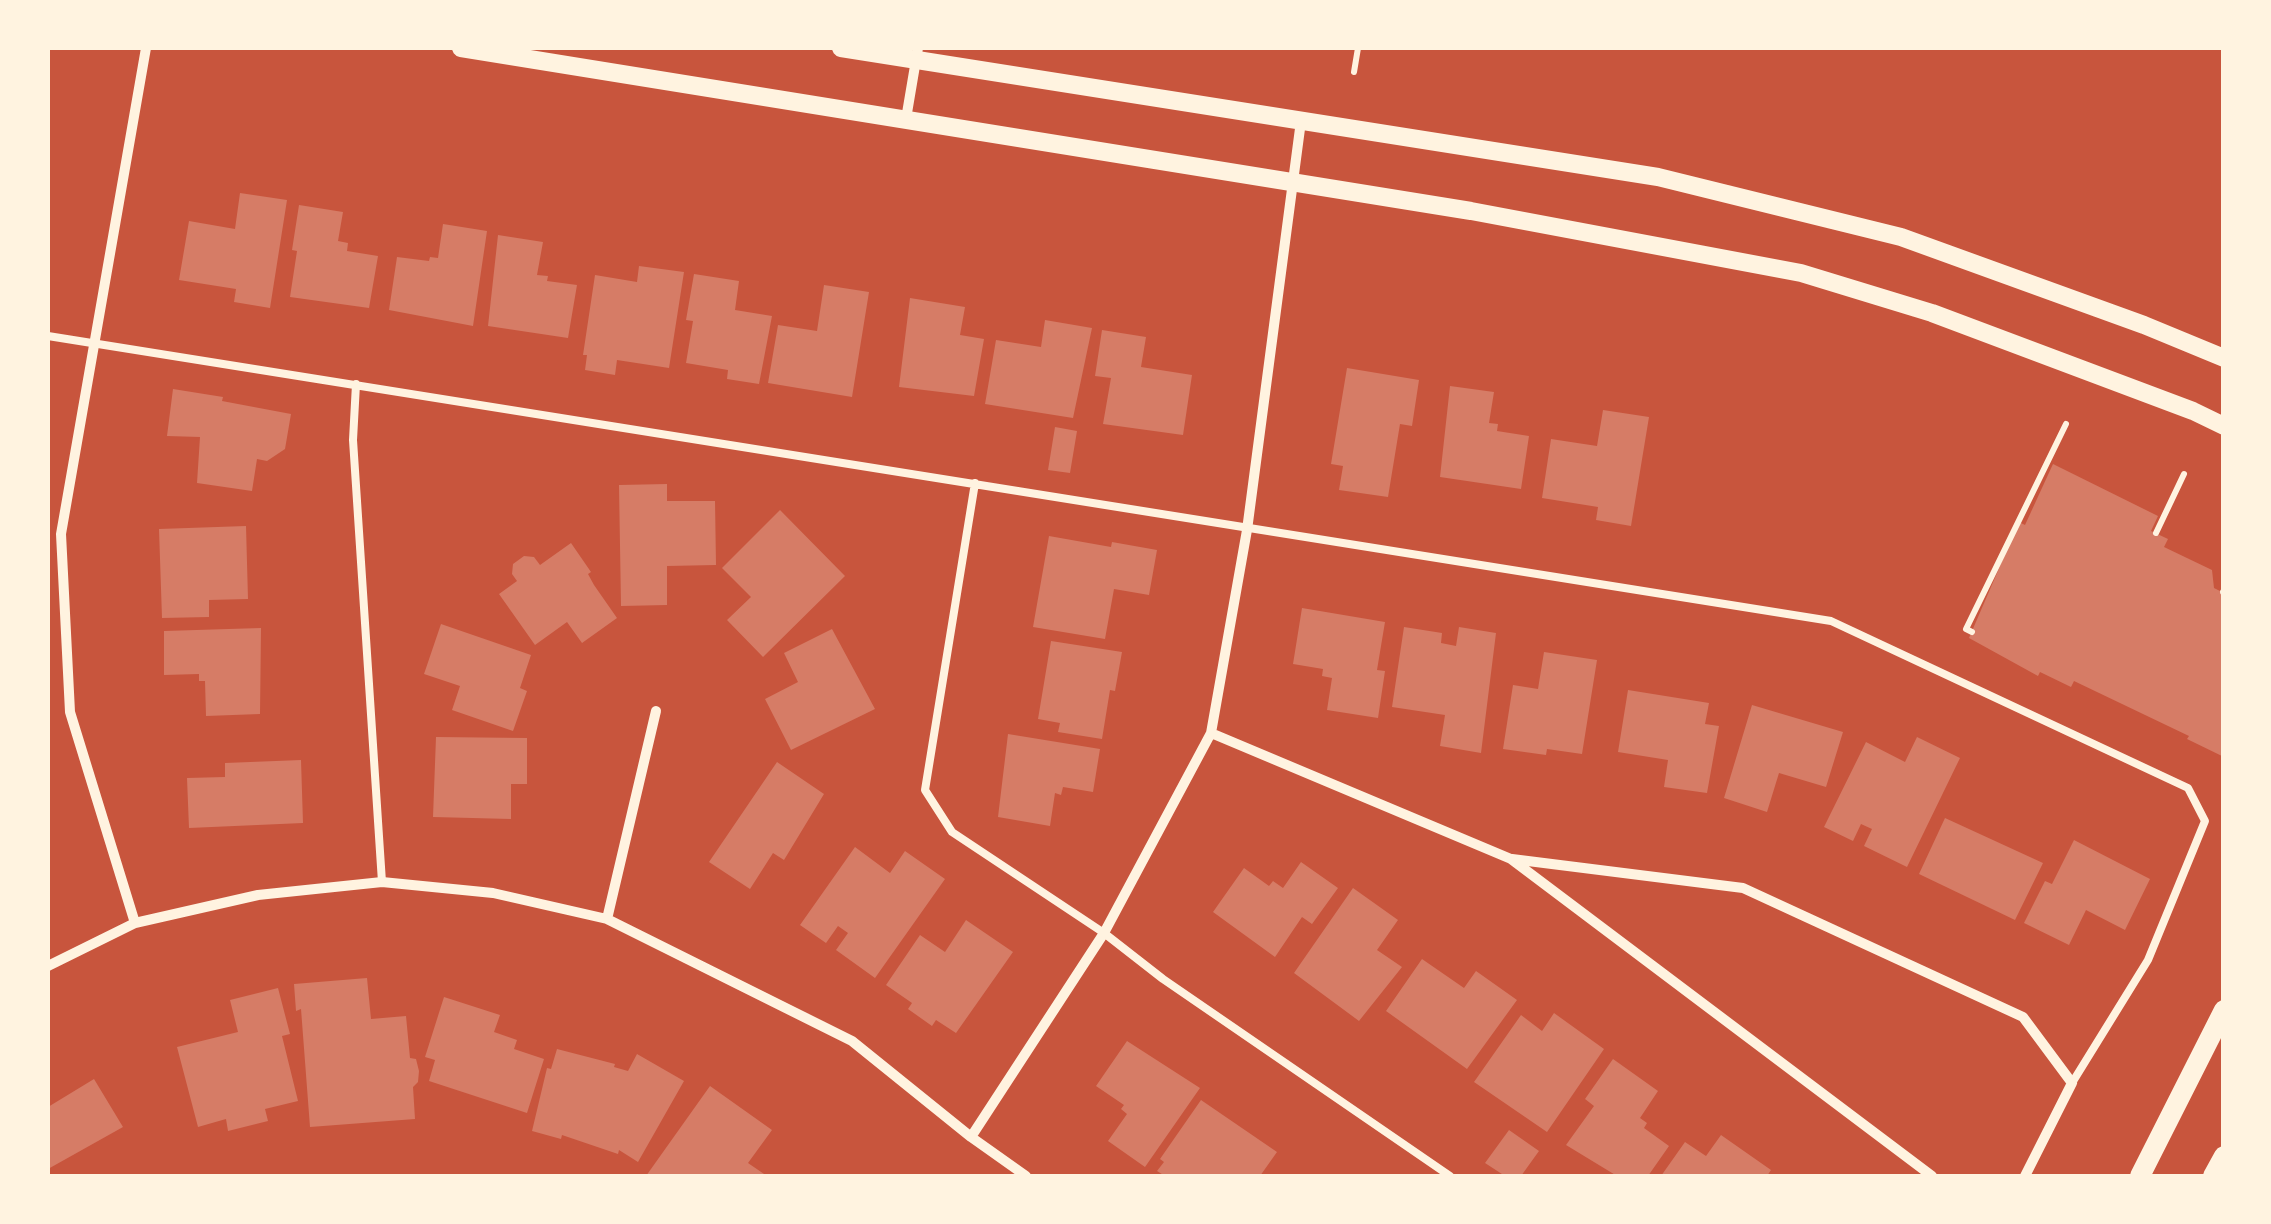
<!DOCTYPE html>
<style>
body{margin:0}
#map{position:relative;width:2271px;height:1224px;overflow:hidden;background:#c8553d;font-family:"Open Sans",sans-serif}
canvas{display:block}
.frame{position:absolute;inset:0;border:50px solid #fff3e0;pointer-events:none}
</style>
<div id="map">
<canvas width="2271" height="1224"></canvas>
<div class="frame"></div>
</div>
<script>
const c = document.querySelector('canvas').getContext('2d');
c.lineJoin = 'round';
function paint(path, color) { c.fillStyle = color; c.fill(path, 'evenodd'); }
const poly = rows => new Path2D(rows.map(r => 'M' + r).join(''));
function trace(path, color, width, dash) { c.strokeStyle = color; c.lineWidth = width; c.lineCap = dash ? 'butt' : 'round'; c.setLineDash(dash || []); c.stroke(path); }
paint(poly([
 [240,193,287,200,270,308,234,302,236,289,179,280,189,221,235,229],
 [299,205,343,212,338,241,348,243,347,251,378,256,369,308,290,297,297,251,292,250],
 [443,224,487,231,473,326,389,310,397,257,429,261,430,257,438,258],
 [498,235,543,242,537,275,548,276,547,281,577,285,568,338,488,326],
 [639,266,684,272,669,368,617,360,615,375,585,370,587,355,583,355,595,275,637,282],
 [694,274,739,281,735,310,772,316,759,384,727,379,728,370,686,363,693,321,686,320],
 [824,285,869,292,852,397,768,383,778,325,817,331],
 [910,298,965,307,960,335,984,339,974,396,899,387],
 [1045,320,1092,328,1073,418,985,404,996,340,1041,347],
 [1102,330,1146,337,1141,367,1192,375,1183,435,1103,424,1111,378,1095,376],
 [1347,368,1419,380,1412,426,1400,424,1388,497,1339,490,1343,466,1331,464],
 [1450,386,1494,392,1489,423,1498,424,1497,431,1529,436,1521,489,1440,477],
 [173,389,223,397,222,401,291,414,285,449,267,461,257,459,252,491,197,483,200,437,167,436],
 [1603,410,1649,417,1631,526,1596,520,1598,507,1542,498,1551,439,1597,446],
 [1055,427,1077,431,1070,473,1048,470],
 [2053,464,2158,516,2151,531,2168,539,2164,547,2212,570,2214,588,2224,593,2224,757,2187,739,2189,736,2074,681,2071,687,2040,672,2038,676,1969,638,2019,522,2025,525],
 [667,484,667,501,715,501,716,565,667,566,667,605,621,606,619,485],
 [780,510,845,576,763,657,727,620,751,597,722,568],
 [246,526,248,599,209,600,209,617,162,618,159,529],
 [1049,536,1111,547,1112,542,1157,550,1149,595,1114,589,1105,639,1033,627],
 [571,543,591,572,588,574,594,585,617,618,582,643,567,622,535,645,499,594,517,581,512,574,513,564,524,556,534,557,540,565],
 [1302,608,1385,622,1377,670,1385,671,1378,718,1327,710,1332,678,1322,676,1323,669,1293,664],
 [441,624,531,655,520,688,527,691,513,731,452,710,460,686,424,674],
 [1404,627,1442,633,1441,643,1456,646,1459,627,1496,633,1481,753,1440,746,1445,715,1392,707],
 [261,628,260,714,206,716,205,681,199,681,199,674,164,675,164,631],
 [832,629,875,709,791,750,765,699,798,682,784,653],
 [1051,641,1122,652,1115,691,1110,690,1102,739,1058,732,1060,723,1038,719],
 [1544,652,1597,660,1582,754,1547,749,1546,755,1503,749,1513,685,1538,689],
 [1628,690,1709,703,1705,724,1719,726,1707,793,1664,787,1668,760,1618,752],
 [1752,705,1843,732,1826,787,1779,773,1767,812,1724,798],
 [1008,734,1100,749,1093,792,1063,787,1061,795,1055,793,1050,826,998,817],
 [436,737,527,738,527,784,511,784,511,819,433,817],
 [1917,737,1960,758,1907,867,1864,846,1872,829,1861,824,1853,841,1824,827,1866,742,1905,762],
 [301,760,303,823,189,828,187,778,225,777,225,763],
 [777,762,824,794,784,860,773,853,750,889,709,862],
 [1945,818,2043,863,2015,920,1919,874],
 [2074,840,2150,879,2125,930,2086,910,2069,945,2024,923,2045,881,2052,884],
 [855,847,890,873,905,851,945,879,875,978,836,950,848,933,838,926,826,943,800,925],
 [1301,862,1338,888,1312,924,1302,917,1275,957,1213,912,1244,868,1269,886,1273,881,1283,888],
 [1353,888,1398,920,1377,950,1402,967,1359,1021,1294,973],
 [966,920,1013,952,956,1033,936,1020,932,1026,908,1009,912,1003,886,985,920,935,945,952],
 [1422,959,1464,988,1476,971,1517,1000,1467,1069,1386,1011],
 [367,978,371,1019,406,1016,410,1058,416,1059,419,1071,418,1082,413,1087,415,1119,310,1127,301,1009,296,1011,294,984],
 [278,988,290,1034,282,1036,298,1101,265,1109,268,1121,228,1131,226,1119,198,1127,177,1047,238,1032,230,1000],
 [444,997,500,1015,494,1032,517,1040,514,1049,544,1059,527,1113,429,1081,435,1060,425,1057],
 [1554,1013,1604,1049,1547,1132,1474,1082,1521,1015,1542,1031],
 [1127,1041,1200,1088,1145,1167,1108,1141,1127,1114,1121,1109,1124,1105,1096,1086],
 [557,1049,615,1064,614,1067,628,1071,637,1054,684,1081,638,1162,619,1150,618,1154,562,1135,561,1139,532,1131,547,1068,551,1069],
 [1613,1059,1658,1091,1640,1118,1647,1123,1644,1128,1669,1146,1648,1176,1617,1176,1566,1145,1594,1106,1585,1099],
 [94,1079,123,1127,48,1169,48,1107],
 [710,1086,772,1130,748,1163,767,1176,646,1176],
 [1201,1100,1277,1152,1260,1176,1165,1176,1157,1171,1164,1162,1160,1159],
 [1509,1130,1539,1151,1521,1176,1505,1176,1485,1163],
 [1721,1135,1771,1170,1767,1176,1661,1176,1685,1142,1706,1156]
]), '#d67c66');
trace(poly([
 [1354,72,1358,48],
 [2156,533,2184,474],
 [2223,592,2224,592],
 [1972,632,1966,629,2066,424]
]), '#fff3e0', 6);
trace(poly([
 [48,336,1831,621,2188,788,2205,821,2148,960,2072,1083],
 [356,384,353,440,382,882],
 [975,483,925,790,952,832,1104,933,1163,979,1450,1176]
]), '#fff3e0', 8);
trace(poly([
 [906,119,918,48],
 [1211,733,1511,859,1932,1176],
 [1512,859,1743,888,2023,1017,2072,1083,2025,1176],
 [607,919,656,711],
 [135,923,70,712,61,534,146,48],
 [48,966,135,923,258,895,382,882,493,893,607,919,852,1041,971,1137,1026,1176],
 [971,1137,1104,933,1211,733,1247,530,1301,121]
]), '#fff3e0', 10);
trace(poly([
 [461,48,1471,211,1801,273,1932,313,2193,411,2224,426],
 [841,48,1658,177,1901,237,2144,325,2224,358]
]), '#fff3e0', 18);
trace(poly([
 [2140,1176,2224,1010],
 [2213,1176,2224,1156]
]), '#fff3e0', 20);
</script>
